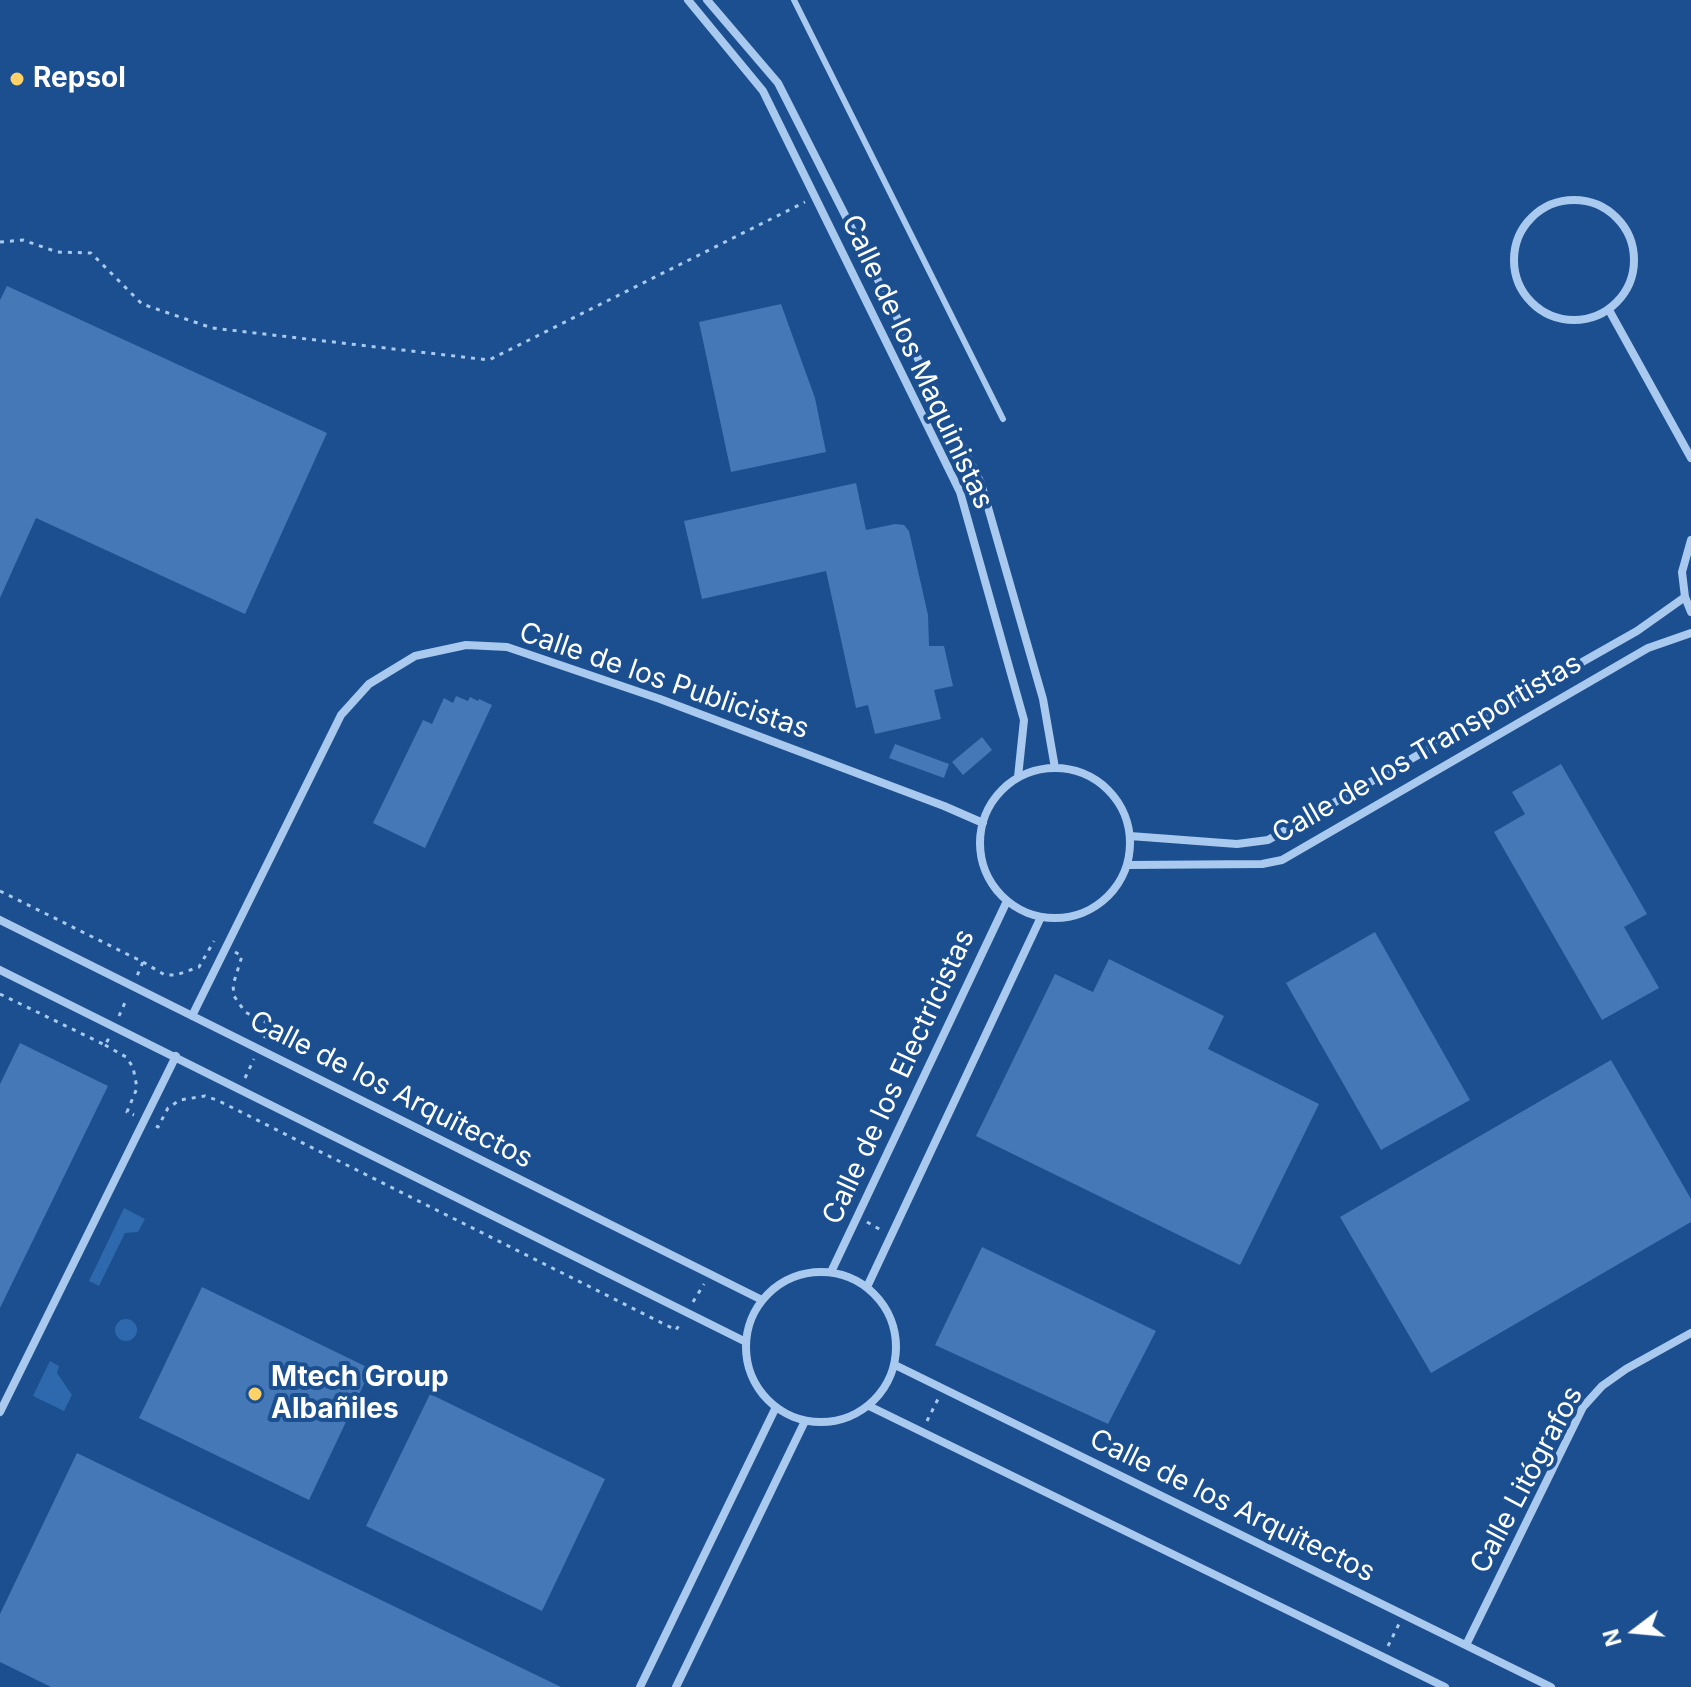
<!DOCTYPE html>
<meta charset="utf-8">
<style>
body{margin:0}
#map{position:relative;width:1691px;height:1687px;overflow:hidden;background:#1b4f8f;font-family:Inter,sans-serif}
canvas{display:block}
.north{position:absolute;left:1595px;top:1591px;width:80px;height:80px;-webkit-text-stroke:6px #1b4f8f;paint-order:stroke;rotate:254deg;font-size:22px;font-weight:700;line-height:32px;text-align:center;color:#fff}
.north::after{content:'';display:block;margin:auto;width:28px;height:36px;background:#fff;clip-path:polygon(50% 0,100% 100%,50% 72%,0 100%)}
</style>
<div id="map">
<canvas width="1691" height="1687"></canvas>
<div class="north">N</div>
</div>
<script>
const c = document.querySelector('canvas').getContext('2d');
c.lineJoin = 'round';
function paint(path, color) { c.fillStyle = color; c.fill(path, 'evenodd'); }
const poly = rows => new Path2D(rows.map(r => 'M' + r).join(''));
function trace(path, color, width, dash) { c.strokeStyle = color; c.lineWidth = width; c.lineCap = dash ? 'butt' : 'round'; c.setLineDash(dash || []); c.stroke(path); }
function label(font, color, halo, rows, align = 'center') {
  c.font = font + ' Inter,sans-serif'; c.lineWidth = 8; c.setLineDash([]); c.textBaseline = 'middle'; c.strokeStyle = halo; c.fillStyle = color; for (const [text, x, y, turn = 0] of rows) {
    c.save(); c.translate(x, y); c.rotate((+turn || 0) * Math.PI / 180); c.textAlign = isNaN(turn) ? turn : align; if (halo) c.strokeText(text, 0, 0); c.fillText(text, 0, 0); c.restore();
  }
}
paint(poly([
 [124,1208,145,1219,138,1232,125,1233,99,1286,89,1281],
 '115 1330a11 11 0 1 1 22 0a11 11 0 1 1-22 0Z',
 [50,1361,59,1366,57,1373,72,1395,64,1411,33,1396]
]), '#2e69ad');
paint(poly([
 [7,286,327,433,245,614,36,518,0,598,0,300],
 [781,304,815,398,826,452,731,472,699,322],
 [856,483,866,530,895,524,904,525,909,531,928,615,929,646,944,646,953,686,934,690,941,719,875,734,868,705,856,708,826,571,702,599,684,521],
 [456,696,468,701,470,697,478,701,479,699,492,705,425,848,373,823,423,720,432,724,444,698,453,703],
 [982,737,992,750,963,775,952,762],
 [895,744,949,764,944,778,889,758],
 [1561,764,1647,914,1624,927,1659,988,1602,1020,1494,832,1525,814,1512,792],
 [1375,932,1470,1100,1381,1150,1286,983],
 [1109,959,1224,1016,1208,1049,1319,1104,1240,1265,976,1136,1055,974,1093,992],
 [20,1043,108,1086,0,1308,0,1084],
 [1611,1060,1691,1199,1691,1222,1431,1373,1340,1217],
 [982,1247,1156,1331,1108,1424,935,1345],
 [202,1287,371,1369,309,1500,139,1418],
 [430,1394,605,1479,542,1611,366,1526],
 [77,1453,561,1687,51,1687,0,1662,0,1614]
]), '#4478b7');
trace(poly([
 [0,242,23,240,57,252,91,253,142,304,212,328,489,360,805,202],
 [0,891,143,962,137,976],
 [235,952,242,956,233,985,234,996,245,1012,271,1025,264,1038],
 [143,962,165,975,176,975,199,967,214,941],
 [0,994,105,1045,109,1038],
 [119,1016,127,998],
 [105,1045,126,1057,133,1067,137,1088,127,1112,134,1115],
 [245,1078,254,1059],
 [156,1126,158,1127,168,1108,180,1100,205,1096,217,1100,676,1330,681,1322],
 [867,1222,881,1230],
 [693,1302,704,1284],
 [927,1421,938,1399],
 [1388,1646,1399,1624]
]), '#a9c9ee', 3, [4, 6]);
trace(poly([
 [794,0,1003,419]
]), '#a9c9ee', 6);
trace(poly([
 [688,0,763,91,960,492,1024,720,1018,777],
 [707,0,778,83,981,483,1043,699,1055,768],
 '1514 260a60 60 0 1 1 120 0a60 60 0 1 1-120 0Z',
 [1609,310,1691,458],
 [1691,540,1682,572,1685,597,1691,612],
 '980 843a75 75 0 1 1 150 0a75 75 0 1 1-150 0Z',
 [1130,836,1237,844,1268,840,1637,631,1685,597],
 [1128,865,1262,864,1282,860,1648,648,1691,633],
 [0,920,762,1300],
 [0,970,746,1342],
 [192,1016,341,715,369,684,415,656,466,645,507,647,660,699,944,806,983,823],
 '746 1347a75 75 0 1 1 150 0a75 75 0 1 1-150 0Z',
 [831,1272,1007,901],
 [867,1287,1041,917],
 [895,1365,1551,1687],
 [869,1406,1445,1687],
 [0,1412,176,1056],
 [1466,1645,1583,1407,1602,1386,1626,1369,1691,1333],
 [640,1687,776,1407],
 [676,1687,805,1421]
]), '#a9c9ee', 8);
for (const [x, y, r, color] of [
 [17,79,8,"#ffd166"],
 [255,1394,8,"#ffd166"]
]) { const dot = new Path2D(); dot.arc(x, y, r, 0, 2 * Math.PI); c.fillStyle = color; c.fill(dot); trace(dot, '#1b4f8f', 3); }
label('bold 28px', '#fff', '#1b4f8f', [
 ["Repsol",33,79],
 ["Mtech Group",271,1378],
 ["Albañiles",271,1410]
], 'left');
label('28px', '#fff', '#1b4f8f', [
 ["Calle de los Maquinistas",917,362,65],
 ["Calle de los Publicistas",664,681,19],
 ["Calle de los Transportistas",1427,749,-30],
 ["Calle de los Electricistas",899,1077,-65],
 ["Calle de los Arquitectos",391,1090,27],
 ["Calle Litógrafos",1527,1480,-62],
 ["Calle de los Arquitectos",1232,1506,26]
]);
</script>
